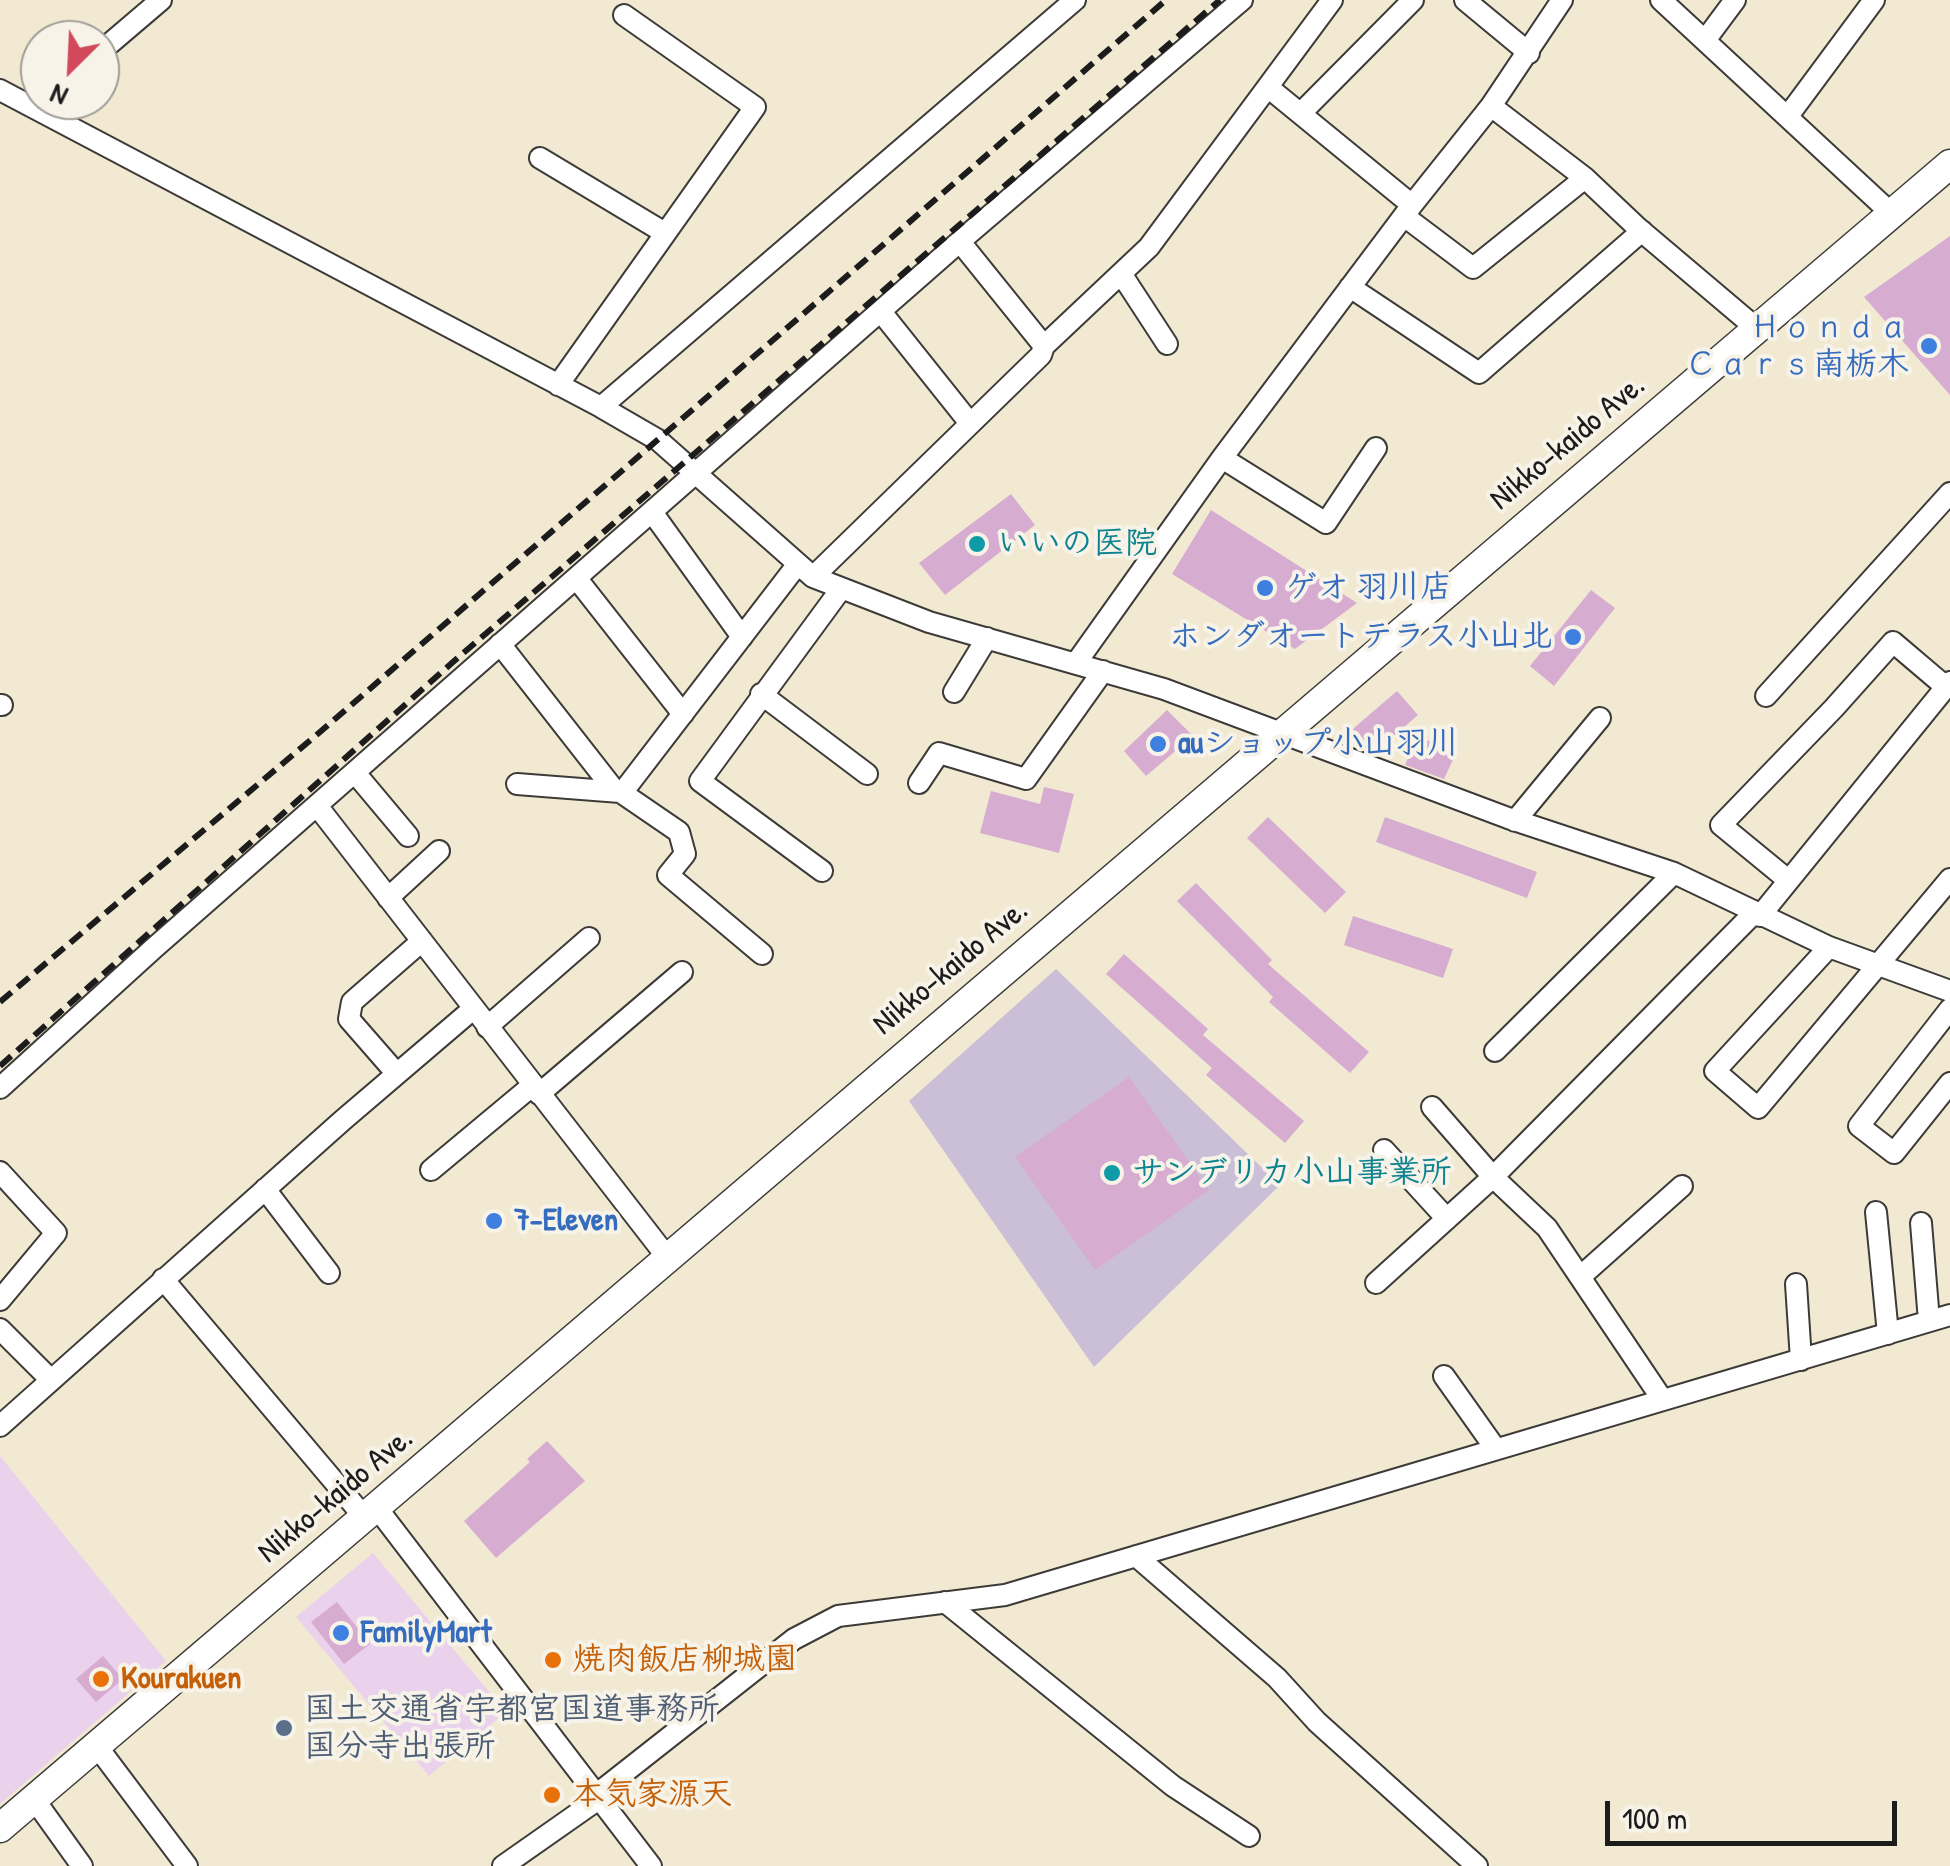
<!DOCTYPE html>
<meta charset="utf-8">
<style>
body{margin:0}
#map{position:relative;width:1950px;height:1866px;overflow:hidden;background:#f2e9d3;font-family:"Patrick Hand",sans-serif}
canvas{display:block}
.north{position:absolute;left:20px;top:20px;width:100px;height:100px;box-sizing:border-box;background:#f7f3e8;border:2px solid #9f9d96;border-radius:50%;rotate:204deg;font-size:28px;font-weight:700;line-height:40px;text-align:center;color:#1c1c1c}
.north::after{content:'';display:block;margin:auto;width:35px;height:45px;background:#d1495b;clip-path:polygon(50% 0,100% 100%,50% 72%,0 100%)}
.scale{position:absolute;left:1605px;top:1801px;width:292px;height:45px;box-sizing:border-box;border:5px solid #1c1c1c;border-top:0;padding-left:12px;font-size:30px;line-height:35px;white-space:nowrap;color:#1c1c1c;-webkit-text-stroke:8px #f7f3e8;paint-order:stroke}
</style>
<div id="map">
<canvas width="1950" height="1866"></canvas>
<div class="north">N</div>
<div class="scale">100 m</div>
</div>
<script>
const c = document.querySelector('canvas').getContext('2d');
c.lineJoin = 'round';
function paint(path, color) { c.fillStyle = color; c.fill(path, 'evenodd'); }
const poly = rows => new Path2D(rows.map(r => 'M' + r).join(''));
function trace(path, color, width, dash) { c.strokeStyle = color; c.lineWidth = width; c.lineCap = dash ? 'butt' : 'round'; c.setLineDash(dash || []); c.stroke(path); }
function label(font, color, halo, rows, align = 'center') {
  c.font = font + ' "Patrick Hand","Klee One",sans-serif'; c.lineWidth = 8; c.setLineDash([]); c.textBaseline = 'middle'; c.strokeStyle = halo; c.fillStyle = color; for (const [text, x, y, turn = 0] of rows) {
    c.save(); c.translate(x, y); c.rotate((+turn || 0) * Math.PI / 180); c.textAlign = isNaN(turn) ? turn : align; if (halo) c.strokeText(text, 0, 0); c.fillText(text, 0, 0); c.restore();
  }
}
paint(poly([
 [0,1456,166,1661,0,1804],
 [373,1553,506,1712,429,1776,296,1617]
]), '#ead1ec');
paint(poly([
 [1056,969,1280,1185,1094,1367,909,1101]
]), '#cabfd6');
paint(poly([
 [1950,236,1950,395,1864,297],
 [1011,494,1035,525,945,595,919,563],
 [1211,510,1357,603,1295,649,1172,574],
 [1591,590,1615,608,1554,686,1530,666],
 [1397,691,1418,715,1374,753,1360,748,1347,734],
 [1167,710,1193,736,1146,776,1124,751],
 [1418,736,1456,753,1444,779,1405,765],
 [1044,787,1074,794,1059,853,980,833,991,791,1040,804],
 [1268,817,1346,892,1325,913,1247,838],
 [1385,817,1537,872,1527,898,1376,842],
 [1196,883,1272,960,1268,964,1369,1052,1350,1073,1269,1002,1273,997,1177,901],
 [1353,916,1453,949,1443,978,1344,945],
 [1124,954,1208,1029,1203,1035,1304,1121,1285,1143,1206,1075,1212,1068,1106,974],
 [1129,1077,1209,1190,1095,1270,1015,1157],
 [547,1441,585,1481,496,1558,464,1521,530,1462,527,1459],
 [337,1602,370,1644,344,1664,311,1622],
 [103,1656,123,1679,96,1702,76,1679]
]), '#d7acd1');
const minor = poly([
 [1465,0,1529,53],
 [1661,0,1892,214],
 [1706,39,1735,0],
 [100,52,161,0],
 [1269,88,1412,205],
 [0,90,601,407,658,440,813,577,929,622,1164,689,1508,818,1674,873,1829,947,1950,991],
 [1491,106,1585,178,1639,229,1756,328],
 [1301,113,1413,0],
 [1788,116,1874,0],
 [540,158,665,233],
 [1404,216,1473,268,1585,178],
 [961,243,1044,346],
 [1122,275,1167,344],
 [1350,287,1479,373,1642,231],
 [882,313,969,422],
 [558,385,755,107,624,15],
 [601,407,1075,0],
 [1222,458,1326,523,1376,448],
 [652,512,742,637],
 [813,577,1041,355,1044,346,1149,247,1332,0],
 [577,579,683,714],
 [500,644,615,791],
 [1076,663,1222,458,1412,205,1491,106,1562,0],
 [954,692,987,638],
 [761,694,867,774],
 [1766,696,1950,493],
 [0,705,2,705],
 [356,774,408,836],
 [919,783,939,753,1026,779,1103,671],
 [517,784,620,792],
 [318,807,667,1257],
 [1515,821,1600,718],
 [822,871,700,781,841,589],
 [1788,880,1721,825,1834,708,1893,642,1946,687],
 [388,898,439,851],
 [1760,916,1950,682],
 [1829,947,1715,1071,1758,1108,1950,879],
 [762,954,668,875,685,854,679,832,622,793,797,565],
 [1950,1009,1859,1126,1894,1153,1950,1083],
 [487,1027,589,938],
 [1495,1051,1674,873],
 [397,1074,349,1019,352,1002,422,941],
 [0,1088,154,948,966,236,1242,0],
 [539,1094,682,972],
 [1432,1107,1493,1177,1547,1228,1662,1399],
 [1384,1150,1447,1219],
 [431,1170,533,1085],
 [0,1172,56,1233,0,1300],
 [265,1189,329,1273],
 [1876,1212,1888,1334],
 [1921,1223,1929,1321],
 [1580,1277,1682,1186],
 [163,1279,365,1518],
 [1376,1283,1493,1177,1754,913],
 [1796,1284,1801,1360],
 [0,1329,51,1380],
 [1444,1376,1495,1448],
 [0,1426,343,1120,473,1009],
 [377,1508,651,1866],
 [1136,1556,1277,1678,1317,1722,1477,1866],
 [945,1602,1173,1786,1249,1836],
 [96,1745,187,1866],
 [597,1794,794,1639,838,1616,1005,1595,1950,1315],
 [34,1799,82,1866],
 [503,1866,600,1798]
]);
const highway = poly([
 [0,1828,1950,164]
]);
trace(minor, '#3c3b37', 24);
trace(highway, '#3c3b37', 31);
trace(minor, '#fff', 20);
trace(highway, '#fff', 28);
trace(poly([
 [0,1002,320,732,1166,0],
 [0,1066,453,662,1220,0]
]), '#1c1c1c', 6, [15, 8]);
for (const [x, y, r, color] of [
 [1929,346,10,"#3f7fe0"],
 [977,544,10,"#0f9aa8"],
 [1265,588,10,"#3f7fe0"],
 [1573,637,10,"#3f7fe0"],
 [1158,744,10,"#3f7fe0"],
 [1112,1173,10,"#0f9aa8"],
 [494,1221,10,"#3f7fe0"],
 [341,1633,10,"#3f7fe0"],
 [553,1660,10,"#e8710a"],
 [101,1679,10,"#e8710a"],
 [284,1728,10,"#5c6f8a"],
 [552,1795,10,"#e8710a"]
]) { const dot = new Path2D(); dot.arc(x, y, r, 0, 2 * Math.PI); c.fillStyle = color; c.fill(dot); trace(dot, '#f7f3e8', 4); }
label('bold 32px', '#366cbe', '#f7f3e8', [
 ["Ｈｏｎｄａ",1909,328,"right"],
 ["Ｃａｒｓ南栃木",1909,365,"right"],
 ["ゲオ 羽川店",1285,588],
 ["ホンダオートテラス小山北",1553,637,"right"],
 ["auショップ小山羽川",1178,744],
 ["7-Eleven",514,1221],
 ["FamilyMart",361,1633]
], 'left');
label('32px', '#1c1c1c', '#f7f3e8', [
 ["Nikko-kaido Ave.",1568,443,-40],
 ["Nikko-kaido Ave.",951,968,-40],
 ["Nikko-kaido Ave.",336,1496,-40]
]);
label('bold 32px', '#0d838f', '#f7f3e8', [
 ["いいの医院",997,544],
 ["サンデリカ小山事業所",1132,1173]
], 'left');
label('bold 32px', '#c56008', '#f7f3e8', [
 ["焼肉飯店柳城園",573,1660],
 ["Kourakuen",121,1679],
 ["本気家源天",572,1795]
], 'left');
label('bold 32px', '#4e5e75', '#f7f3e8', [
 ["国土交通省宇都宮国道事務所",304,1710],
 ["国分寺出張所",304,1747]
], 'left');
</script>
